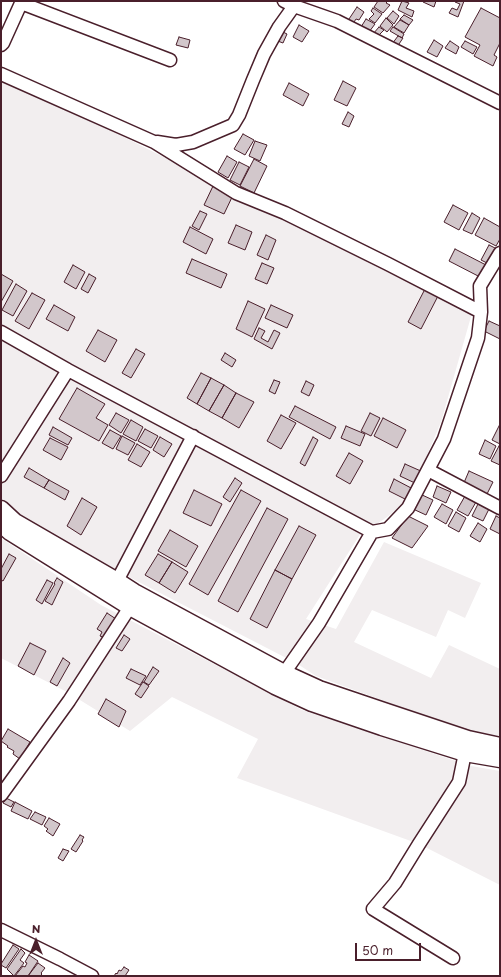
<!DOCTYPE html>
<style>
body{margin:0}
#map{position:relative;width:501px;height:977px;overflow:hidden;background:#fff;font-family:"Playpen Sans",sans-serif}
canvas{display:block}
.frame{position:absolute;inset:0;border:2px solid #4a1f2b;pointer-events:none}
.north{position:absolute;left:16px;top:921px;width:40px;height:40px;-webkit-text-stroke:3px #fff;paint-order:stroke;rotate:0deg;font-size:11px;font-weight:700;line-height:16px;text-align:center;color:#4a1f2b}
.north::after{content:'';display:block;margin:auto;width:14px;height:18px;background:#4a1f2b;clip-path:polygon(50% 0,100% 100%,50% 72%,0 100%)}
.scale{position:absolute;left:355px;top:943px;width:66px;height:18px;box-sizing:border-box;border:2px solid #4a1f2b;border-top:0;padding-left:5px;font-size:12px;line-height:14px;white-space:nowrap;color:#4a1f2b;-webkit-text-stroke:3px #fff;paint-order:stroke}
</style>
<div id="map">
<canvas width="501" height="977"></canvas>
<div class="frame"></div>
<div class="north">N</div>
<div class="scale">50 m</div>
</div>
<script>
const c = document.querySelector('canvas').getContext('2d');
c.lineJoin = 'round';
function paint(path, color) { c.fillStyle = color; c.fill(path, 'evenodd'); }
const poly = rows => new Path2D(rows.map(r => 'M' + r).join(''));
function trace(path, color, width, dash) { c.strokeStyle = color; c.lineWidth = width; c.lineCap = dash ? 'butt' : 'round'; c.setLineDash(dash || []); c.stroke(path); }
paint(poly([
 [1,81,120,135,472,313,441,422,407,503,377,524,361,533,306,619,336,629,384,542,481,583,465,618,448,610,436,637,372,610,354,642,431,678,449,645,500,669,500,736,461,729,316,676,296,663,133,579,19,519,1,503],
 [1,538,101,605,302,710,471,766,500,771,500,885,419,844,237,778,258,739,172,697,130,731,67,692,1,658]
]), '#f2eeef');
const building = poly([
 [378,1,388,1,386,3,390,5,383,13,374,7,378,1],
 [402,1,409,3,406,8,414,11,412,17,398,10,402,1],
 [423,1,436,1,434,7,423,2,423,1],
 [455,1,464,1,458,17,449,13,452,8,457,10,460,4,455,2,455,1],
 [357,7,364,12,359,20,356,19,352,25,347,22,357,7],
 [373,8,382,14,375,23,369,19,374,14,371,11,373,8],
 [481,8,500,18,500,43,494,55,497,57,493,66,474,56,480,45,465,37,481,8],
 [393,11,399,16,394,24,387,18,393,11],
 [404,15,413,20,409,25,400,19,404,15],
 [386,18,393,25,387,32,380,26,386,18],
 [366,19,375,24,369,32,361,27,366,19],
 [400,20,409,25,404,33,394,27,400,20],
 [299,25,309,31,302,42,293,37,299,25],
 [379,27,384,30,377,37,373,34,379,27],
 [393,27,404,34,402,38,390,31,393,27],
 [281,31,287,34,283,43,275,40,281,31],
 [398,36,403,38,397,47,392,44,398,36],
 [179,37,190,40,188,48,176,45,179,37],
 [434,40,443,46,437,57,427,52,434,40],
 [450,41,459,47,456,54,445,48,450,41],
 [465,41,477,47,473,54,461,47,465,41],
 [343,81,356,88,347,106,334,100,343,81],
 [289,83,309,94,303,106,283,95,289,83],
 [348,112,354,116,349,127,342,124,348,112],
 [243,134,254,140,245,155,234,149,243,134],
 [255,141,267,145,260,161,249,156,255,141],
 [227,156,237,162,228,178,218,172,227,156],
 [254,159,267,166,254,193,240,186,254,159],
 [239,162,249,167,240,185,230,180,239,162],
 [214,184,234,193,224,214,204,205,214,184],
 [453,205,468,213,459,230,444,222,453,205],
 [200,211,207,214,199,230,192,226,200,211],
 [472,213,480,218,472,234,463,230,472,213],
 [484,218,500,227,500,239,496,246,475,235,484,218],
 [236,225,252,232,245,250,228,243,236,225],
 [190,227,213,239,206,254,183,242,190,227],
 [266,235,276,240,268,260,257,255,266,235],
 [489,245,497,249,489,264,481,260,489,245],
 [455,249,486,265,480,277,449,261,455,249],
 [192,259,227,274,221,288,186,273,192,259],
 [262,263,274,268,267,284,255,279,262,263],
 [73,265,85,272,76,289,64,282,73,265],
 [1,274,13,281,1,302,1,274],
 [89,274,96,278,88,293,81,289,89,274],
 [16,284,27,291,13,316,2,310,16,284],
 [425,289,438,296,421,329,408,322,425,289],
 [32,293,45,300,29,329,15,321,32,293],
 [248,301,265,309,252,337,236,329,248,301],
 [54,305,75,317,68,331,46,319,54,305],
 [271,305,293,315,287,328,265,318,271,305],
 [489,321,500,326,500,339,484,331,489,321],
 [259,328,265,331,261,338,268,342,274,330,280,333,272,349,254,339,259,328],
 [98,330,117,340,105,362,86,351,98,330],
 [136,349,145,354,131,378,122,373,136,349],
 [225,353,236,360,232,367,221,360,225,353],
 [201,373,211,378,197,404,187,398,201,373],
 [211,378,224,385,209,411,197,404,211,378],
 [274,380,280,382,275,394,269,391,274,380],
 [306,381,314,385,309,396,301,392,306,381],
 [224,385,236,393,222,418,209,411,224,385],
 [77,388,105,404,96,418,108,425,99,441,59,419,77,388],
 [236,393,254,402,239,428,222,418,236,393],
 [295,406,336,427,330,439,289,417,295,406],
 [116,413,129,420,121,433,109,425,116,413],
 [370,413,380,418,371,436,361,431,370,413],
 [281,415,296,423,281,449,267,441,281,415],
 [383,418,406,430,397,448,374,436,383,418],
 [131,420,143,427,136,441,123,434,131,420],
 [500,424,500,444,492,440,500,424],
 [346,426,365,434,360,446,341,438,346,426],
 [53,427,72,438,68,445,49,435,53,427],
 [145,429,158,436,151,448,138,441,145,429],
 [110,430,121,436,113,449,102,443,110,430],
 [122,436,135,443,128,455,116,449,122,436],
 [160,437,172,444,164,457,153,450,160,437],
 [313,437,318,440,305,466,300,463,313,437],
 [50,438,68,447,61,460,43,450,50,438],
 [485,440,496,446,490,459,479,454,485,440],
 [137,444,150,452,141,467,128,460,137,444],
 [499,446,500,446,500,465,491,461,499,446],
 [349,453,363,461,350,484,336,476,349,453],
 [405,464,423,472,417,484,400,476,405,464],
 [29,468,49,480,44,488,24,477,29,468],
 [469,471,493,482,486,496,463,485,469,471],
 [235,478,242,483,230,502,223,497,235,478],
 [394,479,413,489,407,500,389,491,394,479],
 [49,480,69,491,65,500,44,488,49,480],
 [437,486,451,492,446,503,433,497,437,486],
 [194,490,222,504,211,526,183,513,194,490],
 [241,490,261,501,208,595,189,584,241,490],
 [420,494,433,500,426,515,413,509,420,494],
 [465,496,476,502,468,516,457,510,465,496],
 [82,498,97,507,81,535,67,526,82,498],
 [442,504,453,510,446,524,434,517,442,504],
 [478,504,489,509,483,521,472,516,478,504],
 [267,508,288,519,238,612,218,601,267,508],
 [456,512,466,518,459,532,448,526,456,512],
 [408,516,428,526,412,548,392,538,408,516],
 [496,516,500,518,500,534,490,529,496,516],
 [478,523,487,529,480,542,470,536,478,523],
 [299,526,316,535,292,579,275,570,299,526],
 [170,530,198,546,186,567,158,551,170,530],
 [9,554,16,558,3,581,1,580,1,569,9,554],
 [158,554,172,562,159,583,145,575,158,554],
 [172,562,188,572,175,593,159,583,172,562],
 [275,570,292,579,267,628,250,619,275,570],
 [57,578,63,582,52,605,45,601,55,584,54,583,57,578],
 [47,580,53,583,42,604,36,600,47,580],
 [107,613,116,619,105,638,100,636,102,632,97,629,107,613],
 [124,635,130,639,122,651,116,648,124,635],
 [30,643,46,651,34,675,18,666,30,643],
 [63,658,70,663,57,686,50,682,63,658],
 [153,667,159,671,149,685,144,682,153,667],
 [131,669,146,676,140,685,126,678,131,669],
 [143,682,149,686,141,698,135,694,143,682],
 [106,699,126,711,119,727,98,714,106,699],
 [8,729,30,742,20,759,13,754,14,751,7,747,8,746,1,741,8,729],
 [6,798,14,802,11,807,3,803,6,798],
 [15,802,32,811,28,819,11,811,15,802],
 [35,812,46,817,42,825,30,819,35,812],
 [49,818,60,824,53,836,46,831,48,829,44,826,49,818],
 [80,835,84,837,82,840,83,841,76,852,71,849,80,835],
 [63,849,69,851,63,861,58,858,63,849],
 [13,945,19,949,6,968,1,965,1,964,13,945],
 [21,949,25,953,20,960,24,963,14,976,7,969,21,949],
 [29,955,38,961,28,976,15,976,23,966,25,967,27,963,25,962,29,955],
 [38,963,45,968,41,973,42,974,40,976,28,976,38,963],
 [124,967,129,970,125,976,114,976,116,973,117,974,119,970,121,971,124,967]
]);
paint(building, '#d2c7cb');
trace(building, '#4a1f2b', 1);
const minor = poly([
 [284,1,294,6,337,21,500,103],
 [21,3,170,60],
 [1,45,3,43,22,1],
 [1,74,154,142,236,193,285,213,388,264,481,312],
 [157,142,176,145,193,142,233,125,239,115,253,80,264,54,279,27,294,6],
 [1,332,68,370,372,532,388,529,408,508,444,439,478,338,481,312,480,286,500,253],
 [428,470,500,508],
 [1,476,68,370],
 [113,587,117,581,193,436],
 [280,679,319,623,372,532],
 [1,795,69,701,130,607],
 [1,930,60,959,92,976],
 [453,958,373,909,395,883,419,844,459,782,465,753]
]);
const major = poly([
 [1,509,15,522,117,581,134,592,284,673,319,689,387,712,468,739,500,746],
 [1,524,10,532,130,607,275,686,312,703,382,727,465,753,500,759]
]);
trace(minor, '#4a1f2b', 15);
trace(major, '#4a1f2b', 19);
trace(minor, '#fff', 12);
trace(major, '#fff', 16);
</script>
